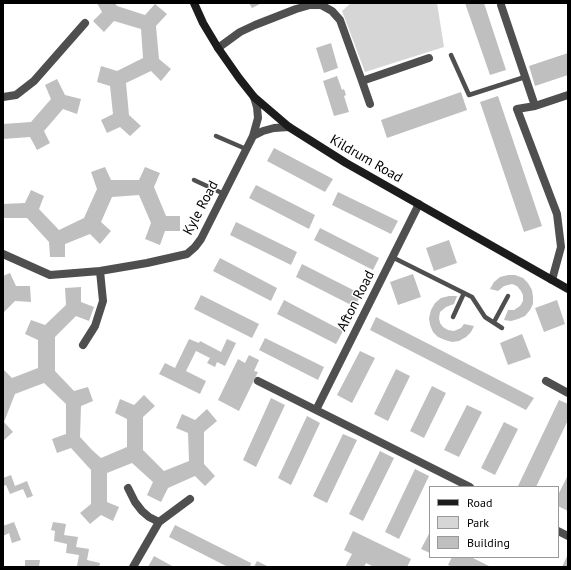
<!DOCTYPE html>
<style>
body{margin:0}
#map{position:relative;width:571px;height:570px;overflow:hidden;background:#fff;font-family:"PT Sans",sans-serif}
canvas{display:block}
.frame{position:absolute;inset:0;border:4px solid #000;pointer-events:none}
.legend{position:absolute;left:429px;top:486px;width:130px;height:72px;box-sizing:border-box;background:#fff;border:1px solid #999;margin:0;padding:5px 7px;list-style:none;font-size:12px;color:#000}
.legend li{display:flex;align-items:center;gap:8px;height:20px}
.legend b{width:20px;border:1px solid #999}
</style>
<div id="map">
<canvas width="571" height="570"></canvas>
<div class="frame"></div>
<ul class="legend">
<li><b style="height:5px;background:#1c1c1c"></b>Road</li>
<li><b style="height:11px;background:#d6d6d6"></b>Park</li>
<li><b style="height:11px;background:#bfbfbf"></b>Building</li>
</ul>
</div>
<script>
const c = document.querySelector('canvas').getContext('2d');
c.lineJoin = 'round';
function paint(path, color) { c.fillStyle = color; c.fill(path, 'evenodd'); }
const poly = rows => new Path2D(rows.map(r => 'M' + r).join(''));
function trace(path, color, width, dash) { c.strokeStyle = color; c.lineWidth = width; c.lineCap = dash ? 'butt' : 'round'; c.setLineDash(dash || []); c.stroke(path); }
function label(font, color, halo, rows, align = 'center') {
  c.font = font + ' "PT Sans",sans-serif'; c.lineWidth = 3; c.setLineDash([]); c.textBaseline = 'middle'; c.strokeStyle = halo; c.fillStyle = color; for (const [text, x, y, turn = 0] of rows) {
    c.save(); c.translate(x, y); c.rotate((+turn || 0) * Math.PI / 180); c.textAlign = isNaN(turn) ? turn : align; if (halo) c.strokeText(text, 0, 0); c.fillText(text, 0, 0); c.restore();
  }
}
paint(poly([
 [351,3,437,3,444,47,365,72,342,11]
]), '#d6d6d6');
paint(poly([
 [97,3,115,3,117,6,145,15,155,4,167,14,156,26,159,59,171,69,161,81,151,71,126,83,129,115,141,126,130,136,120,127,107,133,101,120,113,114,110,86,97,82,101,66,117,71,143,58,141,29,114,21,104,32,93,21,102,12],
 [249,3,262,3,252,8],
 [465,3,484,3,506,70,490,75],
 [331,43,338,68,324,73,316,48],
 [568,53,568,75,535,86,529,66],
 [337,76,342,90,344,89,346,95,344,96,349,112,334,116,323,81],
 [57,79,65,95,81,99,77,114,63,109,44,131,50,143,37,150,30,137,3,139,3,124,31,122,51,99,45,85],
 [461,92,467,110,387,138,381,120],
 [498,96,542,226,524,232,480,102],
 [274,148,333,179,325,192,267,161],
 [105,167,111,180,139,180,145,167,160,173,154,187,166,216,180,216,180,231,165,231,160,245,145,239,151,223,139,195,112,197,101,222,111,231,100,244,90,234,65,244,65,257,50,257,49,242,27,218,3,218,3,204,25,203,31,190,44,196,39,209,59,230,84,218,97,189,91,172],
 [256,185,315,215,309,229,249,198],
 [338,192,398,221,391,234,332,205],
 [236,222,297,252,291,265,230,235],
 [320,228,379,258,373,270,314,240],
 [449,240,457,263,434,271,426,248],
 [220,258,277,288,271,301,213,271],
 [302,264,361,294,355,307,296,277],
 [10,273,16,286,30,286,31,302,15,301,3,313,3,276],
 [413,274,421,297,398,305,390,282],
 [508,275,515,275,523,278,528,283,532,290,533,297,533,304,530,310,525,316,518,319,511,321,504,320,508,310,514,310,520,306,523,301,523,295,521,291,517,286,512,284,504,286,498,291,490,289,494,282,500,277],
 [81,287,81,302,94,307,89,321,76,316,55,337,55,371,74,391,88,387,93,401,81,406,80,437,92,450,101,458,127,447,127,419,115,413,120,399,134,405,144,395,155,406,143,417,143,450,164,471,189,461,188,433,176,428,182,414,195,420,207,409,217,421,204,432,204,464,215,476,205,486,195,476,168,488,161,502,147,495,153,482,132,463,107,473,107,502,119,507,113,521,101,515,90,524,80,513,91,504,91,470,71,448,57,453,52,439,66,434,66,404,44,383,15,394,4,422,13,432,3,441,3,369,12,378,38,368,38,340,25,334,31,320,45,325,66,305,65,288],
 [201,295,259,324,252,338,194,309],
 [449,296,457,296,454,304,446,307,440,312,439,318,440,323,443,327,448,330,454,331,461,328,464,324,474,326,471,332,466,337,459,341,452,342,445,340,438,337,433,332,430,325,429,318,431,310,435,303,441,298],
 [284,300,343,331,336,344,277,314],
 [557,300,565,324,544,332,535,308],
 [376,317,534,398,526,410,370,330],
 [522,334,531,357,508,365,500,343],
 [265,338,324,367,318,380,259,350],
 [189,339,199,343,200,341,221,352,227,339,236,343,225,366,217,362,215,367,207,363,210,358,196,351,186,371,206,381,200,394,159,374,165,363,175,368],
 [360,351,375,358,352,403,337,395],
 [249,355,259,360,254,371,258,372,239,411,218,400,238,359,245,363],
 [396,369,410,376,388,421,374,414],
 [432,386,446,393,424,438,410,431],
 [271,398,285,405,256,467,243,460],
 [559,400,568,404,568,420,536,487,520,487,518,486],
 [467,405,482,412,459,457,444,450],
 [307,416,320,423,291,485,278,478],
 [504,422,518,429,495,475,481,468],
 [343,434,357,440,327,503,313,496],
 [380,451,394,458,363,521,349,514],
 [415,469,429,476,399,539,385,532],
 [11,475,15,486,27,481,33,496,27,498,23,489,10,494,6,485,3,486,3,478],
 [568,475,568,511,558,506,558,495],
 [14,522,21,540,12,543,9,533,3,536,3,526],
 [53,522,66,524,64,535,78,537,76,547,89,549,87,560,100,563,99,567,77,566,79,555,66,553,67,544,54,541,55,531,51,530],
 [175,525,251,563,250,567,228,567,169,537],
 [353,531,411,559,407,567,374,567,366,563,364,567,345,567,352,554,344,550],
 [430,532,430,553,421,549],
 [568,554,568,567,562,567],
 [154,556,174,567,148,567],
 [452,557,471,557,491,567,453,567,448,565],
 [25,560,40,560,39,567,25,567],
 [257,561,269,567,254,567]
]), '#bfbfbf');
trace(poly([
 [451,55,469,95,525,77],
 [216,136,246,149],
 [194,180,224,194],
 [392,257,472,297,485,317,502,328],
 [453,317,464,293],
 [494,322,508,296]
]), '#4f4f4f', 4.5);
trace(poly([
 [501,5,535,106],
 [218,48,240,32,255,25,296,9,310,5,321,5,332,11,340,20,362,81,429,58],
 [362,81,370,104],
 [3,97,16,95,34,81,85,23],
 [253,136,263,131,274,128,289,127],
 [3,254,50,275,100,271,147,263,187,254,195,247,201,239,253,136,258,118,257,107,254,97],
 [552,280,561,247,557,214,517,109,535,106,568,95],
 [83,345,95,326,103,301,100,271],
 [258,381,470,487],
 [546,381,568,393],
 [316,410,419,204],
 [128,488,135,502,142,511,149,517,159,522],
 [558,531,568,536],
 [133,567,159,522,190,499]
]), '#4f4f4f', 8);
trace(poly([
 [194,3,203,23,218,48,239,78,254,97,289,127,346,163,568,289]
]), '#1c1c1c', 8);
label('14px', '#000', '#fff', [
 ["Kildrum Road",366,159,30],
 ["Kyle Road",201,208,-62],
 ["Afton Road",356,301,-63]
]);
</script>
